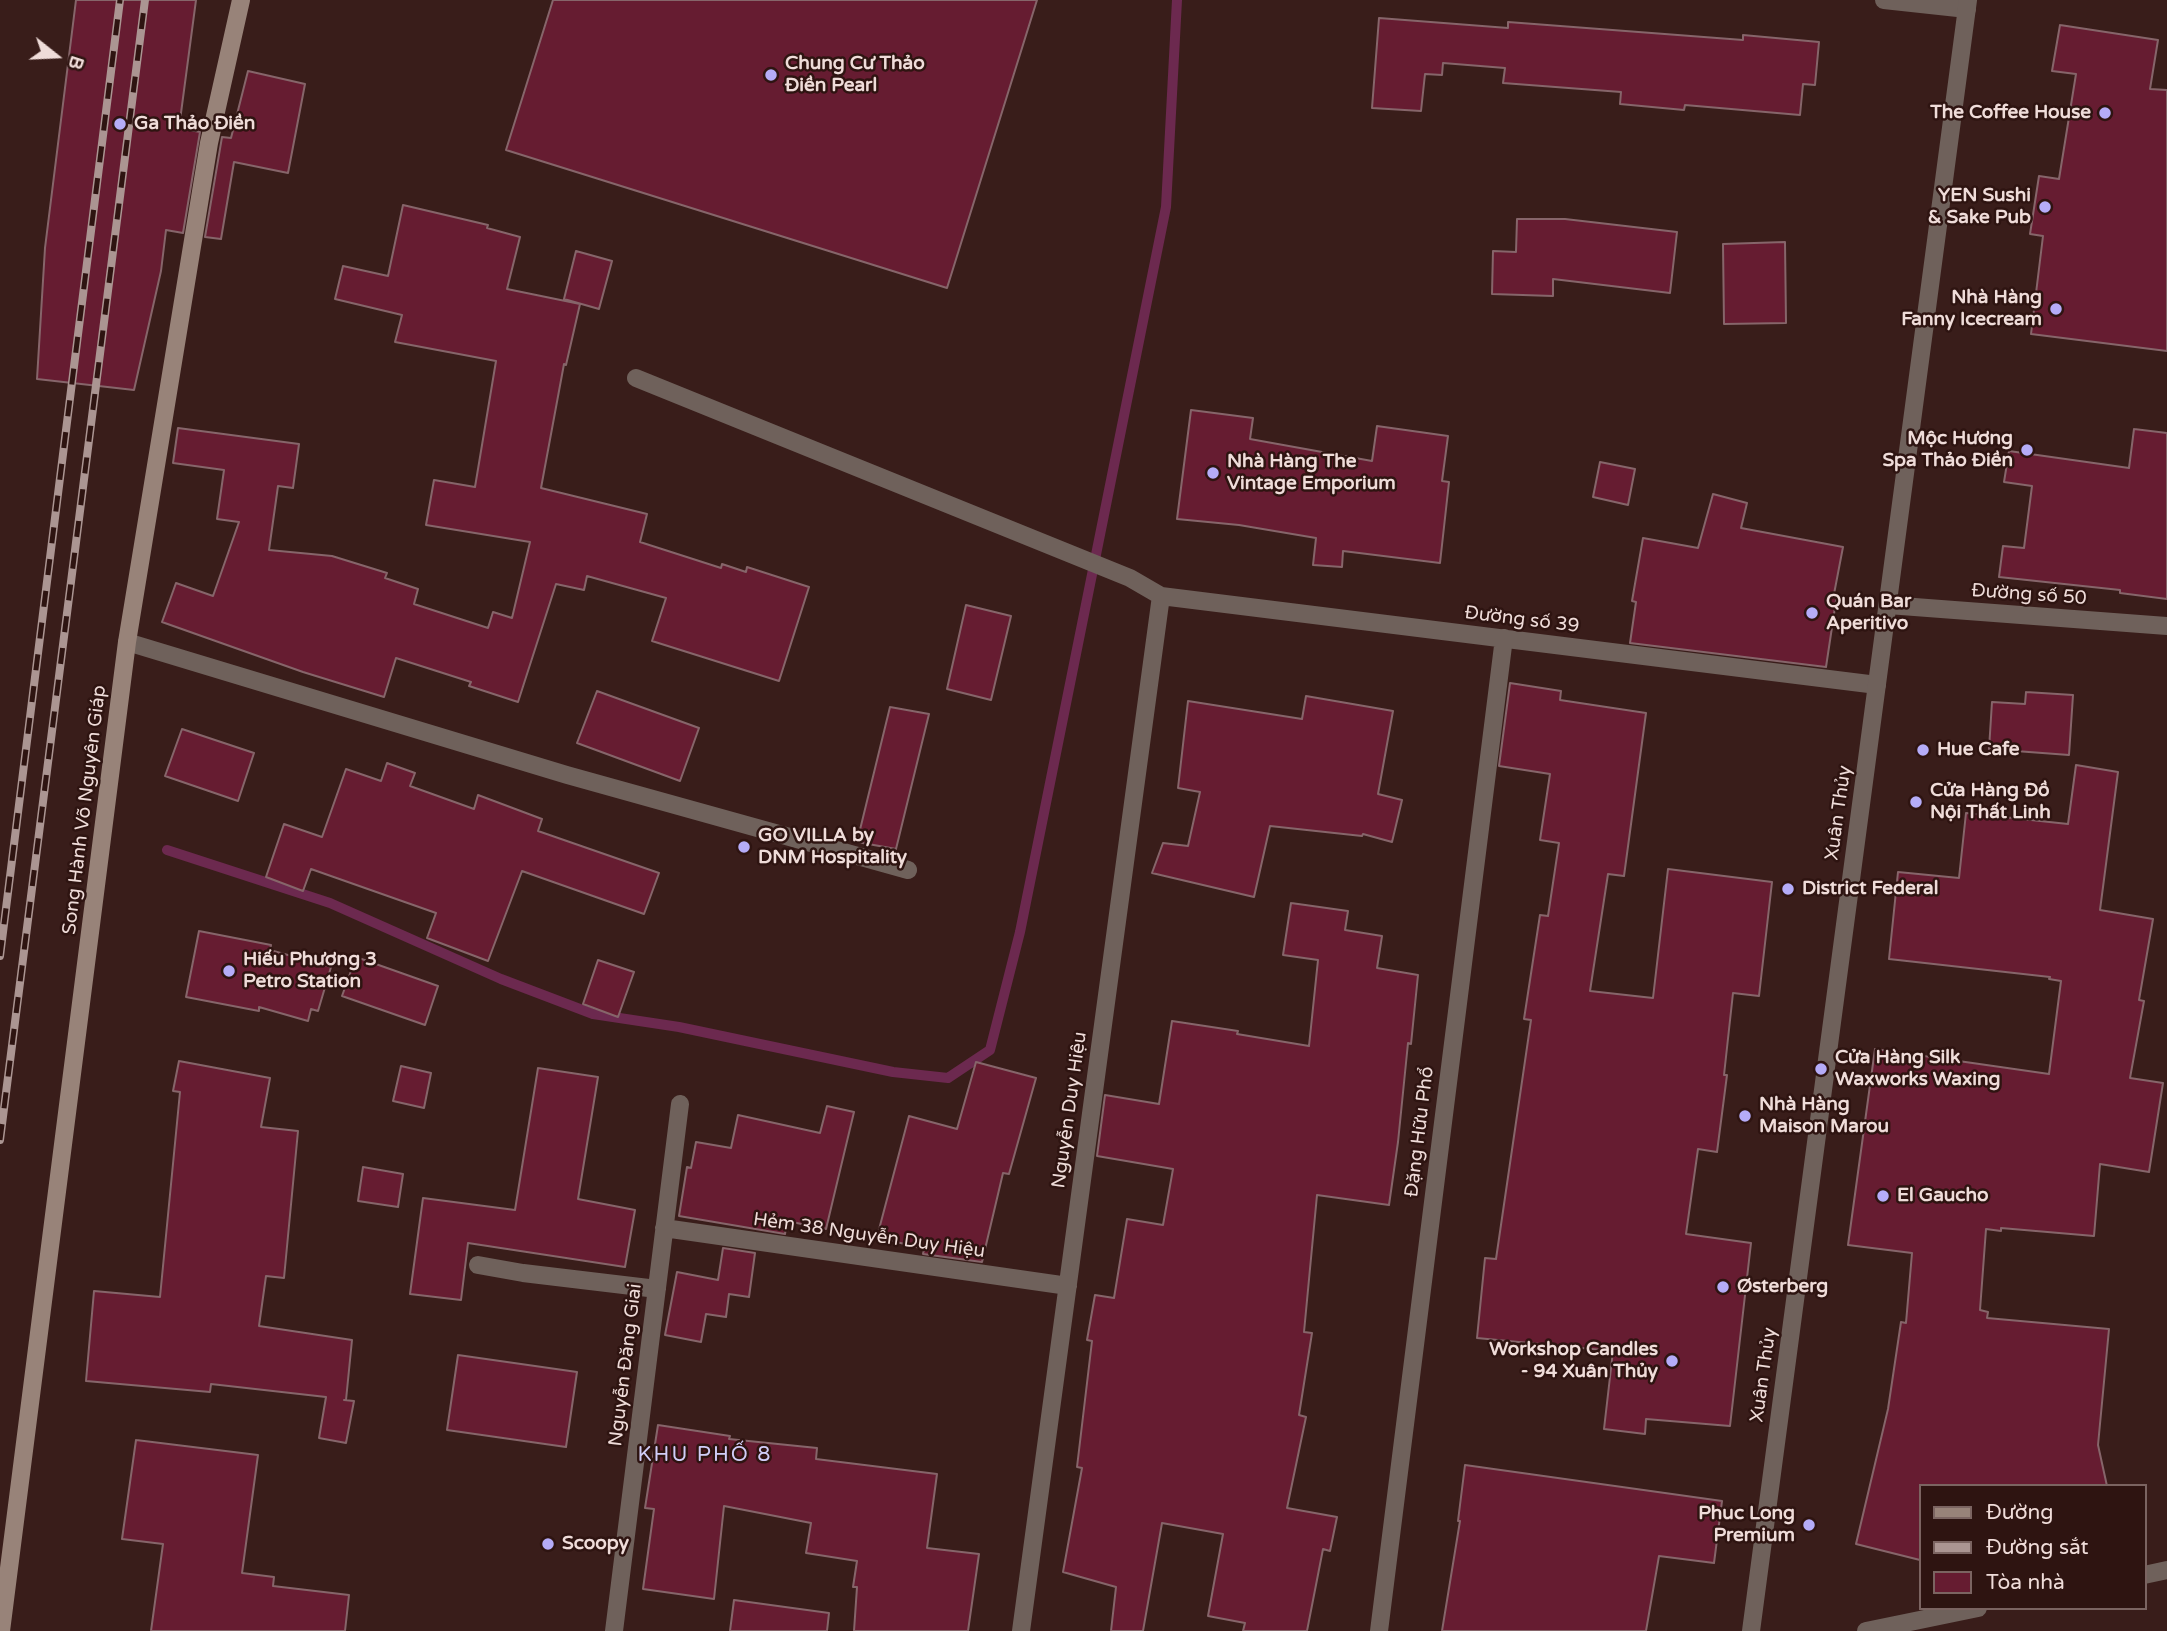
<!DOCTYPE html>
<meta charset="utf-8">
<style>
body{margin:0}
#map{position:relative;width:2167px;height:1631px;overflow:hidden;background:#391d1a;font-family:"Varela Round",sans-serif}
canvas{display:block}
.legend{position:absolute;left:1919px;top:1484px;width:228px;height:126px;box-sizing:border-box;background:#2e1411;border:2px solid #7b6461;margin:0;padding:9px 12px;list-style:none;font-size:21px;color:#efdcd9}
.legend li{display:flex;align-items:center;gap:14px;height:35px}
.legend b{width:35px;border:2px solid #7b6461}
.north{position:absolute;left:21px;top:21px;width:70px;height:70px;-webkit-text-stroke:5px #2e1411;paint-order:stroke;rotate:108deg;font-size:19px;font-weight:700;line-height:28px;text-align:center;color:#efdcd9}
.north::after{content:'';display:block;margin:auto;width:24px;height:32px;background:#efdcd9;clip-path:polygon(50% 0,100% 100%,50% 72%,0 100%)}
</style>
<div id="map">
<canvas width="2167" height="1631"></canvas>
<ul class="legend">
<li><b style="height:9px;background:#988379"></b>Đường</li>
<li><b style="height:9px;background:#ab9592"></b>Đường sắt</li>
<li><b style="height:19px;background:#661c31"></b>Tòa nhà</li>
</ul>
<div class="north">B</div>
</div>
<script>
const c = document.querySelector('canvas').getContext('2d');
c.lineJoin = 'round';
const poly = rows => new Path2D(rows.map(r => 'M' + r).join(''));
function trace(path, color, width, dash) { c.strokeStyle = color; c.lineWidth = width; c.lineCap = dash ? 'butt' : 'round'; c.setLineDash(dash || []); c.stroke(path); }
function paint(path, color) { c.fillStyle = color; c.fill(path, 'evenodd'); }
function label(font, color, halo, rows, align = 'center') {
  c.font = font + ' "Varela Round",sans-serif'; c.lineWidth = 5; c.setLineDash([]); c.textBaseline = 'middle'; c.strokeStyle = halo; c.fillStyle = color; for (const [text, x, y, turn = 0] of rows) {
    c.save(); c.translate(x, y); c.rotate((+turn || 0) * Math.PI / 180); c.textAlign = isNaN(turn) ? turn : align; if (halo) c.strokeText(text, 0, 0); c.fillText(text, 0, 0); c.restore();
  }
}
trace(poly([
 [167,850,330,903,501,979,593,1014,679,1027,893,1072,948,1078,990,1050,1020,932,1166,207,1177,0]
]), '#6c294f', 10);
const building = poly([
 [76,0,196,0,179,128,200,132,183,233,166,230,161,271,134,390,37,379,45,248,76,0],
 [553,0,1037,0,947,288,506,150,553,0],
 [1379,18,1508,28,1508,22,1743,40,1743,35,1819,42,1815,85,1803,84,1800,115,1685,105,1684,110,1620,104,1621,92,1503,83,1505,68,1443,63,1442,75,1425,74,1421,111,1372,108,1379,18],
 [2060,25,2158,40,2150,89,2167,90,2167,351,2031,334,2043,236,2030,234,2039,176,2059,179,2076,74,2052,71,2060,25],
 [248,71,305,84,288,173,234,162,221,239,205,237,222,137,231,138,248,71],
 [403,205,488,225,487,228,520,237,507,289,580,304,566,365,564,364,541,488,647,514,640,542,721,568,722,564,746,572,747,567,809,587,779,681,652,641,666,598,587,576,584,590,556,584,518,702,469,686,471,682,396,658,384,697,303,672,162,622,176,583,213,596,239,522,217,519,224,470,173,463,178,428,299,444,293,488,278,486,269,550,332,556,387,573,385,578,418,589,414,604,488,628,493,612,512,618,530,542,426,525,434,480,475,487,496,361,395,342,402,315,335,299,343,266,388,276,403,205],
 [1517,219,1565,219,1677,232,1670,293,1553,279,1553,296,1492,294,1493,251,1516,252,1517,219],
 [1785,242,1786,323,1724,324,1723,244,1785,242],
 [576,251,612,261,599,309,564,299,576,251],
 [1191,410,1253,418,1250,439,1372,461,1377,426,1448,436,1442,481,1449,482,1440,563,1343,551,1342,567,1313,565,1316,538,1239,525,1177,519,1191,410],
 [2134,429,2167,433,2167,599,2120,593,2120,590,1999,577,2003,546,2024,548,2032,486,2004,482,2009,451,2129,468,2134,429],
 [1600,462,1635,469,1628,505,1593,497,1600,462],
 [1713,494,1747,503,1741,528,1843,547,1834,594,1837,594,1826,667,1630,643,1636,602,1632,601,1643,538,1698,548,1713,494],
 [966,605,1011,616,991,700,947,689,966,605],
 [1510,683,1561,691,1560,700,1646,713,1624,876,1608,874,1590,991,1653,998,1668,869,1772,882,1759,996,1733,993,1724,1075,1727,1075,1717,1152,1698,1149,1686,1234,1751,1243,1730,1426,1646,1419,1645,1434,1604,1429,1613,1351,1477,1338,1485,1258,1496,1259,1531,1020,1524,1019,1540,915,1548,916,1559,843,1540,840,1550,774,1499,766,1510,683],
 [597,691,699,728,680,781,577,743,597,691],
 [2026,692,2073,695,2069,755,1989,749,1992,702,2025,704,2026,692],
 [1306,696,1393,711,1378,794,1402,800,1392,842,1363,834,1362,836,1270,826,1254,897,1152,873,1163,843,1188,846,1200,792,1178,788,1188,701,1302,719,1306,696],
 [890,707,929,714,896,849,857,842,890,707],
 [182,729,254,753,238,801,165,776,182,729],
 [387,763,415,773,410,786,474,809,478,795,542,819,538,831,659,873,644,914,522,871,488,961,427,938,436,913,311,869,303,891,266,877,284,824,322,837,346,769,381,781,387,763],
 [2076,765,2118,772,2100,910,2153,919,2139,1000,2144,1001,2130,1078,2163,1083,2149,1172,2100,1164,2094,1236,2001,1228,2001,1231,1986,1229,1980,1310,1988,1312,1987,1318,2109,1329,2098,1445,2107,1486,1920,1486,1920,1560,1856,1544,1888,1409,1901,1322,1906,1323,1912,1253,1848,1245,1875,1049,2049,1074,2061,981,2049,979,2050,977,1889,959,1898,872,1959,878,1966,813,2068,824,2076,765],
 [1291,903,1348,911,1345,930,1382,936,1377,968,1418,975,1411,1044,1408,1043,1398,1142,1389,1205,1317,1195,1304,1332,1312,1333,1299,1415,1306,1417,1287,1508,1337,1517,1330,1551,1323,1549,1307,1631,1243,1631,1245,1623,1208,1616,1223,1534,1162,1523,1143,1631,1111,1631,1116,1587,1063,1572,1082,1468,1077,1467,1092,1341,1087,1340,1095,1295,1114,1298,1127,1219,1163,1225,1173,1169,1097,1156,1105,1095,1159,1104,1172,1021,1238,1031,1237,1034,1309,1046,1318,960,1283,955,1291,903],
 [199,931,271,945,270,950,331,967,318,1011,311,1009,308,1021,259,1007,259,1011,186,997,199,931],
 [356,957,438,986,425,1025,342,996,356,957],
 [598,960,634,972,618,1017,583,1004,598,960],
 [179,1061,270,1078,261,1127,298,1131,284,1278,266,1276,259,1326,352,1340,346,1400,344,1400,354,1401,346,1443,319,1438,326,1397,211,1384,210,1392,86,1381,94,1291,160,1297,180,1092,173,1091,179,1061],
 [976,1062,1036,1078,1009,1174,1003,1173,982,1262,923,1254,924,1249,877,1237,909,1116,957,1129,976,1062],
 [401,1066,431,1073,424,1108,393,1101,401,1066],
 [538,1068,598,1077,578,1199,635,1210,625,1267,468,1243,461,1300,410,1294,423,1198,515,1210,538,1068],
 [827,1106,854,1112,826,1229,787,1221,785,1234,679,1216,687,1167,691,1168,696,1142,731,1148,738,1115,820,1133,827,1106],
 [363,1167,403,1174,398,1207,358,1201,363,1167],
 [723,1248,755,1253,749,1297,729,1294,726,1317,706,1314,701,1342,665,1335,677,1272,718,1280,723,1248],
 [458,1355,577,1372,566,1447,447,1430,458,1355],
 [658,1425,730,1436,729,1439,817,1448,816,1459,937,1474,927,1548,979,1554,968,1631,854,1631,857,1587,853,1587,857,1561,806,1553,811,1523,724,1506,714,1599,643,1589,654,1509,645,1508,658,1425],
 [136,1440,258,1455,242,1573,274,1577,273,1586,349,1595,345,1631,151,1631,163,1544,122,1539,136,1440],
 [1465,1465,1722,1501,1714,1563,1659,1556,1646,1631,1442,1631,1460,1521,1458,1521,1465,1465],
 [734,1600,829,1613,827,1631,730,1631,734,1600]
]);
paint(building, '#661c31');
trace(building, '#86656a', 2);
trace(poly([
 [1884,0,1967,9],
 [636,378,1130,578,1161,596,1877,685],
 [1888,605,2167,626],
 [127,642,567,775,908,870],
 [664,1228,1068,1286],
 [478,1265,523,1273,657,1289],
 [2144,1575,2167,1570],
 [614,1631,680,1104],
 [1021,1631,1161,596],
 [1379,1631,1504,638],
 [1866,1631,1978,1608]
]), '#6f615b', 18);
trace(poly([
 [1751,1631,1968,0]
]), '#6f615b', 18);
trace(poly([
 [1,1631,127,642,209,143,241,0]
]), '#988379', 18);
const rail = poly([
 [0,956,120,0],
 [0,1140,145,0]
]);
trace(rail, '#ab9592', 8);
trace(rail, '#2e1411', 5, [16]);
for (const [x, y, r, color] of [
 [771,75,7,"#b5acf8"],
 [2105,113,7,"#b5acf8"],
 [120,124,7,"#b5acf8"],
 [2045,207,7,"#b5acf8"],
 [2056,309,7,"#b5acf8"],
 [2027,450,7,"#b5acf8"],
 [1213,473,7,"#b5acf8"],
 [1812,613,7,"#b5acf8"],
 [1923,750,7,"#b5acf8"],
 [1916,802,7,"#b5acf8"],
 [744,847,7,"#b5acf8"],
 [1788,889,7,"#b5acf8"],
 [229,971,7,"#b5acf8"],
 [1821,1069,7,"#b5acf8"],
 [1745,1116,7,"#b5acf8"],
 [1883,1196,7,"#b5acf8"],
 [1723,1287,7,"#b5acf8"],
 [1672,1361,7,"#b5acf8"],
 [1809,1525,7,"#b5acf8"],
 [548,1544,7,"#b5acf8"]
]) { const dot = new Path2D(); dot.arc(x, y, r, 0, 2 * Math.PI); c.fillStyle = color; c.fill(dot); trace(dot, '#2e1411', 2.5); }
label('bold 19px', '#efdcd9', '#2e1411', [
 ["Chung Cư Thảo",785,64],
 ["Điền Pearl",785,86],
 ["The Coffee House",2091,113,"right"],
 ["Ga Thảo Điền",134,124],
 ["YEN Sushi",2031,196,"right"],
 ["& Sake Pub",2031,218,"right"],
 ["Nhà Hàng",2042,298,"right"],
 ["Fanny Icecream",2042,320,"right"],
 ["Mộc Hương",2013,439,"right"],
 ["Spa Thảo Điền",2013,461,"right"],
 ["Nhà Hàng The",1227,462],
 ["Vintage Emporium",1227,484],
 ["Quán Bar",1826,602],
 ["Aperitivo",1826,624],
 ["Hue Cafe",1937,750],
 ["Cửa Hàng Đồ",1930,791],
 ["Nội Thất Linh",1930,813],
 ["GO VILLA by",758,836],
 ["DNM Hospitality",758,858],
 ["District Federal",1802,889],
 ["Hiếu Phương 3",243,960],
 ["Petro Station",243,982],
 ["Cửa Hàng Silk",1835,1058],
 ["Waxworks Waxing",1835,1080],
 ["Nhà Hàng",1759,1105],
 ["Maison Marou",1759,1127],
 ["El Gaucho",1897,1196],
 ["Østerberg",1737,1287],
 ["Workshop Candles",1658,1350,"right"],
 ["- 94 Xuân Thủy",1658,1372,"right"],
 ["Phuc Long",1795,1514,"right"],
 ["Premium",1795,1536,"right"],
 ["Scoopy",562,1544]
], 'left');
label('19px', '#efdcd9', '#2e1411', [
 ["Đường số 50",2029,595,4],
 ["Đường số 39",1522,620,7],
 ["Song Hành Võ Nguyên Giáp",85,810,-83],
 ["Xuân Thủy",1839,813,-82],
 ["Nguyễn Duy Hiệu",1070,1110,-82],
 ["Đặng Hữu Phổ",1420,1132,-83],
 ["Hẻm 38 Nguyễn Duy Hiệu",869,1236,8],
 ["Nguyễn Đăng Giai",626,1365,-83],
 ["Xuân Thủy",1764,1375,-82]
]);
c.letterSpacing = '2px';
label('21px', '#d1cdf8', '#2e1411', [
 ["KHU PHỐ 8",705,1455]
]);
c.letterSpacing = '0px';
</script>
